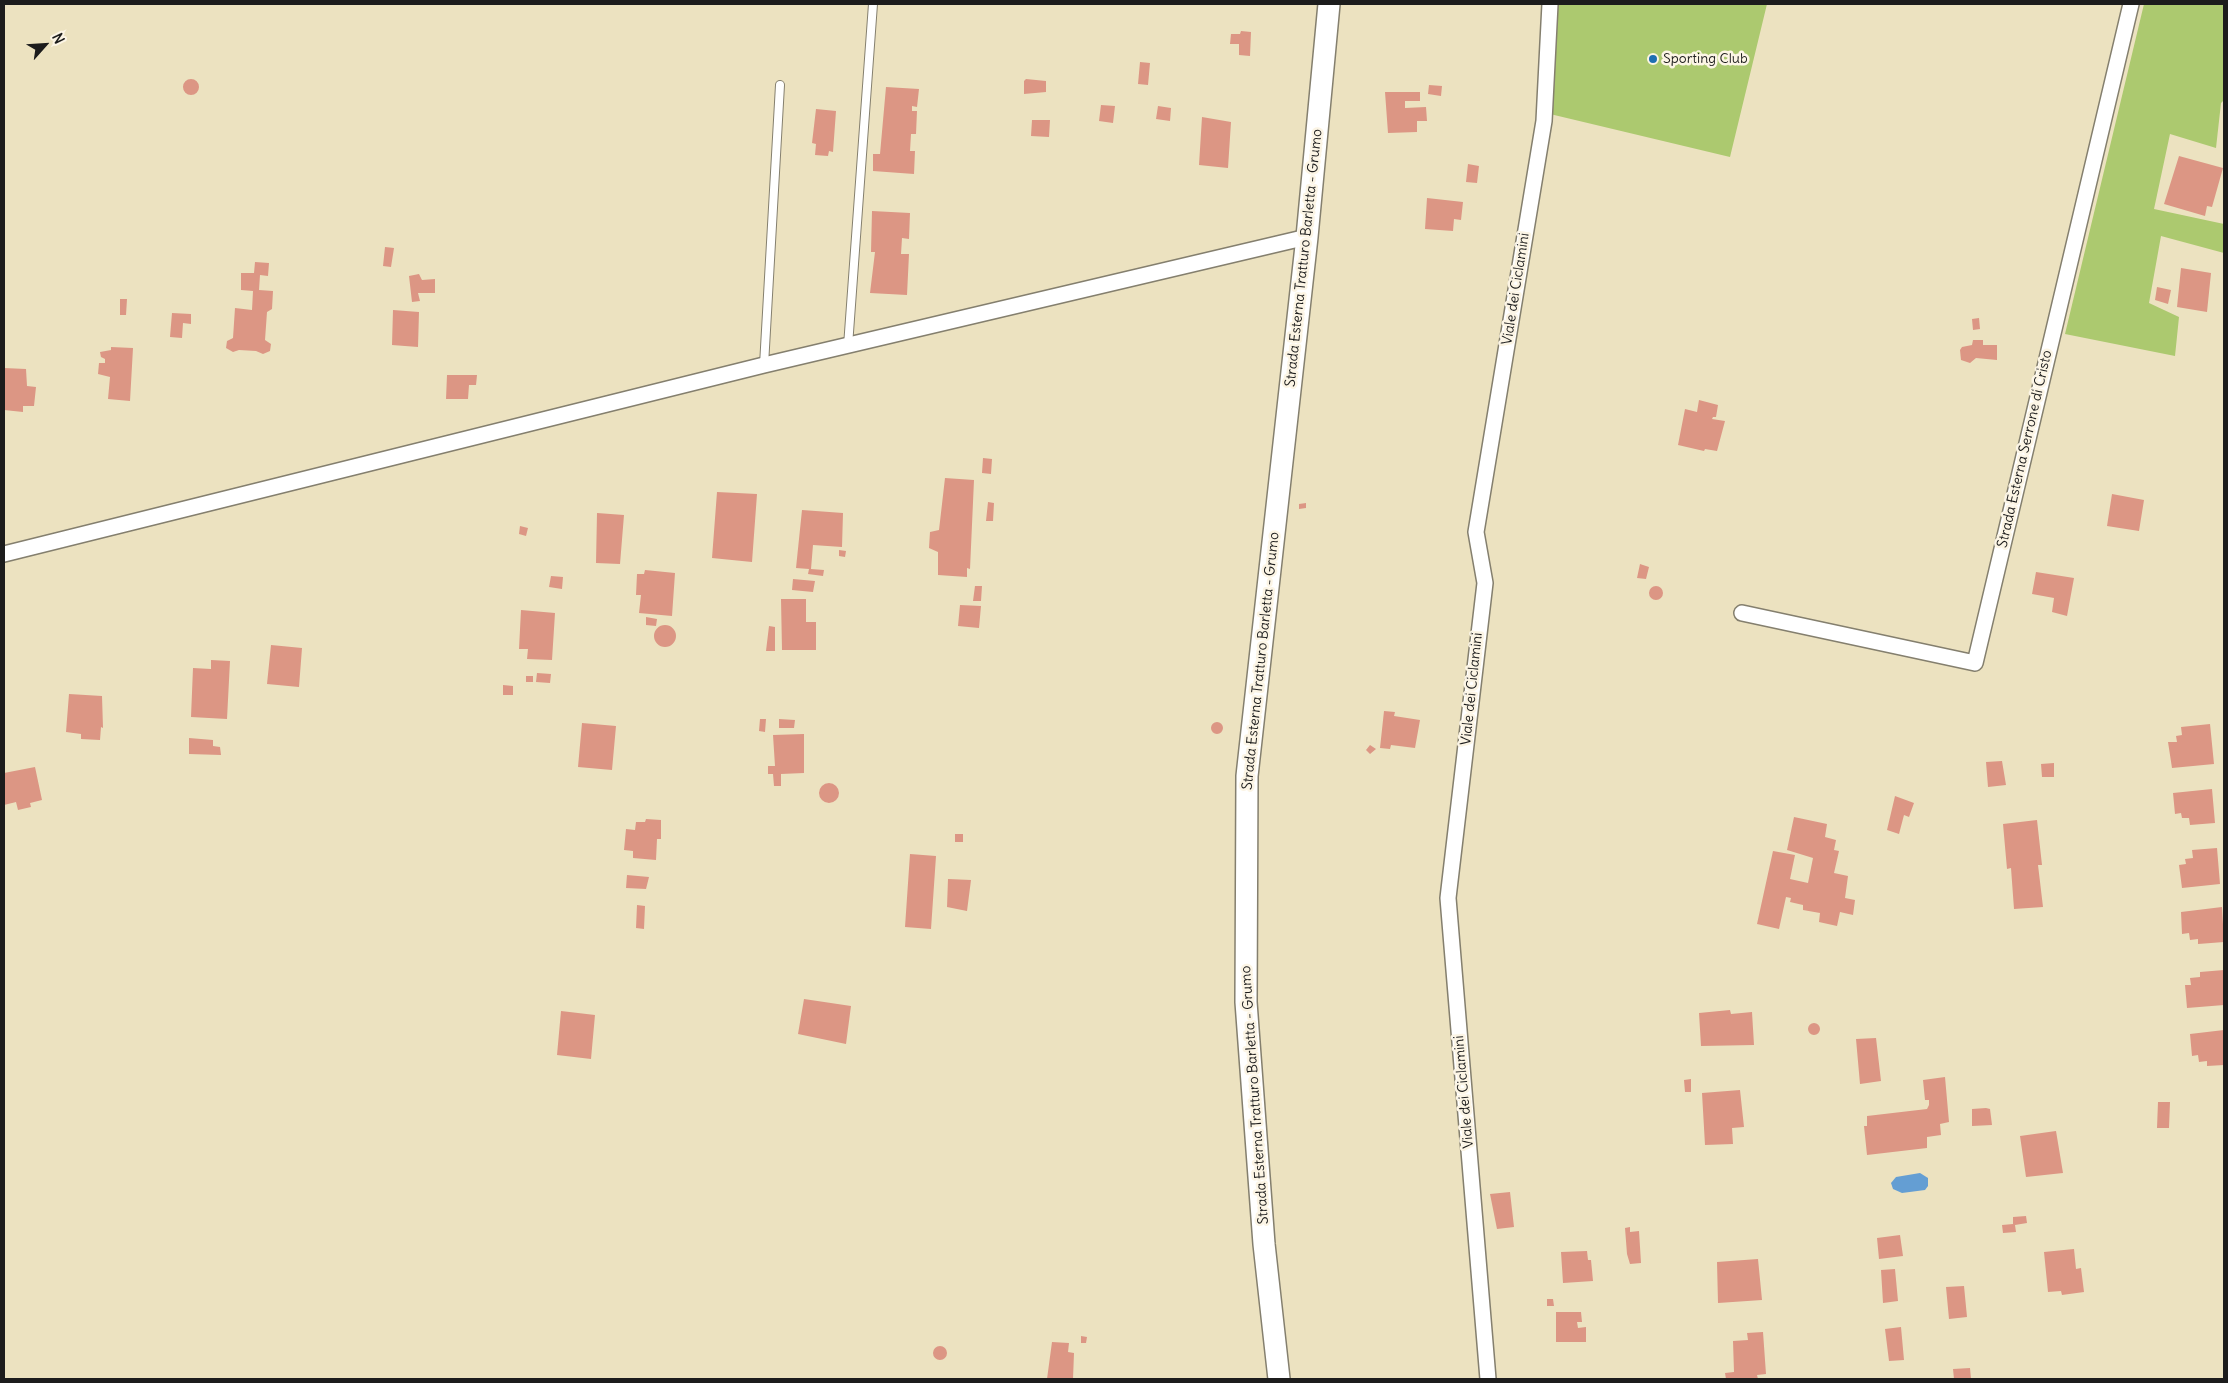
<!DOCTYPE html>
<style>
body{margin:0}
#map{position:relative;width:2228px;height:1383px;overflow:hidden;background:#ece2c0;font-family:Delius,sans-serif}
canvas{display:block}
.frame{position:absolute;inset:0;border:5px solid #1c1c1c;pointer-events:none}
.north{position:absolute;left:20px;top:20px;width:50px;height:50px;-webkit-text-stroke:4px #fcf5e5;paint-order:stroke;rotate:64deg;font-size:14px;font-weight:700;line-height:20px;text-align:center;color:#1c1c1c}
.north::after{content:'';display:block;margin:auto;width:18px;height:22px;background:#1c1c1c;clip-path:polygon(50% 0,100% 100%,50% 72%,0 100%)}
</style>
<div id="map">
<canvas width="2228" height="1383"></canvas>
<div class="frame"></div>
<div class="north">N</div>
</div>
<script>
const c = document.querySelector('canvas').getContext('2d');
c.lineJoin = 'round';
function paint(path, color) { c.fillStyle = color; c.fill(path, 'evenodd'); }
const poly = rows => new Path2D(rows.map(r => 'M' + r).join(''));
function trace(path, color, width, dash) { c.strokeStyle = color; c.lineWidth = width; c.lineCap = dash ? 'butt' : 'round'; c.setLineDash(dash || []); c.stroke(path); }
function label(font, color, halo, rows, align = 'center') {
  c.font = font + ' Delius,sans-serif'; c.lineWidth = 5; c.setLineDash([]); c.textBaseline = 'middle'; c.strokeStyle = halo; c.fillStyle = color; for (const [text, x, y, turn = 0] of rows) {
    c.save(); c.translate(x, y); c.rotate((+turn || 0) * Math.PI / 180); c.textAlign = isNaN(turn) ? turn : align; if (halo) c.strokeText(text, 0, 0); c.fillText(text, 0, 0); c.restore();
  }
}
paint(poly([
 [1556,4,1767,4,1730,157,1550,114],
 [2144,4,2224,4,2224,100,2221,103,2216,148,2170,134,2154,209,2224,224,2224,253,2161,236,2149,303,2179,317,2175,356,2065,334]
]), '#acc96f');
paint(poly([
 [1920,1173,1928,1178,1928,1186,1925,1190,1902,1193,1893,1189,1891,1183,1896,1177]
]), '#649ed3');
paint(poly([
 [1241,31,1251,32,1250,56,1239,55,1239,44,1230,44,1231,34,1240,34],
 [1140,62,1150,63,1148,85,1138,84],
 '183 87a8 8 0 1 1 16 0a8 8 0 1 1-16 0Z',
 [1026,79,1046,81,1046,92,1024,94,1024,81],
 [1429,85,1442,86,1441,96,1428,94],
 [886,87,919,89,917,107,912,106,912,111,917,111,916,134,911,134,910,151,915,151,914,174,873,171,873,154,880,154],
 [1385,92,1420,92,1420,101,1405,101,1405,108,1426,107,1427,121,1417,121,1417,132,1388,133],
 [1101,105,1115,106,1113,123,1099,121],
 [1158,106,1171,108,1170,121,1156,119],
 [816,109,836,111,833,152,829,151,828,156,815,155,816,144,812,143],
 [1202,117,1231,122,1228,168,1199,165],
 [1032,120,1050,120,1049,137,1031,136],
 [2179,156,2223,168,2212,207,2207,206,2205,216,2164,204],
 [1468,164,1479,166,1477,183,1466,182],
 [1427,198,1463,202,1461,220,1454,219,1453,231,1425,229],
 [872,211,910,213,909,239,902,238,901,254,909,254,907,295,870,293,875,252,871,252],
 [385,247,394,248,391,267,383,266],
 [255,262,269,263,268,276,260,275,259,290,273,291,272,309,267,312,265,340,271,344,270,351,263,354,256,351,239,350,233,352,226,348,227,341,233,338,235,308,252,310,253,291,241,290,241,273,254,273],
 [2181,268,2211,273,2207,312,2177,307],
 [419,274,422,280,435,279,435,293,418,293,420,301,412,302,409,276],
 [2157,287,2171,290,2168,304,2155,300],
 [120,299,127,299,126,315,120,315],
 [393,310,419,312,418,347,392,345],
 [172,313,191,314,191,324,183,323,182,338,170,337],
 [1979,318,1980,329,1973,330,1972,319],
 [1973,340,1983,340,1983,345,1997,345,1997,360,1976,358,1970,363,1961,360,1960,350,1962,347,1972,345],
 [111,347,133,348,130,401,108,399,110,377,98,374,99,363,105,363,105,359,101,357,100,352,111,350],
 [4,368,26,369,27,386,36,387,34,406,23,406,23,412,4,410],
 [447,375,477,375,476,385,469,385,468,399,446,399],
 [1699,400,1718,405,1716,417,1713,417,1712,419,1725,421,1717,451,1705,449,1704,451,1678,445,1685,409,1697,412],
 [983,458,992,459,991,474,982,473],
 [945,478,974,480,970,569,967,568,967,577,938,575,938,552,929,548,930,532,939,530],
 [717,492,757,494,752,562,712,558],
 [2112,494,2144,500,2139,531,2107,526],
 [988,502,994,503,993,521,986,521],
 [1306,503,1306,508,1299,509,1299,504],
 [802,510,843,513,842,547,813,545,811,569,824,570,823,576,808,574,809,569,796,568],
 [597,513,624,515,620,564,596,563],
 [520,526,528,528,526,536,519,534],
 [839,550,846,551,845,557,839,556],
 [1640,564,1649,567,1646,579,1637,578],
 [645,570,675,573,672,616,639,613,641,595,636,595,637,574,644,574],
 [2036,572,2074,578,2067,616,2052,612,2054,598,2032,594],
 [551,576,563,577,562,589,549,587],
 [793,579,815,581,813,592,792,590],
 '1649 593a7 7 0 1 1 14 0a7 7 0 1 1-14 0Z',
 [975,586,982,586,981,601,973,601],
 [781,599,806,599,806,622,816,622,816,650,782,650],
 [960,605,981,606,979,628,958,626],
 [521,610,555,613,552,660,527,659,528,649,519,649],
 [646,617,657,619,656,626,646,625],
 '654 636a11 11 0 1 1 22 0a11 11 0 1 1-22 0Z',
 [769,626,775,627,775,651,766,651],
 [271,645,302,648,299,687,267,684],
 [211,660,230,661,227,719,191,717,193,668,211,669],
 [537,673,551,674,550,683,536,682],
 [526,676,533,676,533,682,526,682],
 [503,685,513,686,513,695,503,695],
 [69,694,102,696,103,728,101,727,100,740,81,739,81,734,66,732],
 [1384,711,1395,712,1394,716,1420,720,1415,748,1391,745,1390,749,1380,748],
 [760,719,766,719,765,732,759,731],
 [779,719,795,720,794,728,779,728],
 '1211 728a6 6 0 1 1 12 0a6 6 0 1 1-12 0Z',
 [582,723,616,726,612,770,578,767],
 [2210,724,2214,764,2172,768,2168,742,2177,742,2176,736,2182,735,2181,727],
 [804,734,804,773,781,774,781,786,774,786,773,774,768,774,768,766,775,766,773,735],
 [189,738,213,740,213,746,220,747,221,755,189,754],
 [1370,745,1376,749,1370,754,1366,750],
 [2002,761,2006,785,1988,787,1986,762],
 [2054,763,2054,777,2042,777,2041,764],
 [35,767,42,800,30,803,31,807,18,810,16,802,4,805,4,773],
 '819 793a10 10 0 1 1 20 0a10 10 0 1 1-20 0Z',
 [2212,789,2215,823,2190,825,2189,818,2182,818,2181,813,2175,814,2173,793],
 [1895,796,1914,803,1909,817,1904,815,1899,834,1887,830],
 [1794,817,1827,824,1825,837,1836,840,1834,850,1839,851,1834,873,1848,876,1845,898,1855,900,1853,915,1840,912,1837,926,1819,922,1820,913,1803,910,1803,905,1790,902,1791,898,1786,897,1779,929,1757,924,1773,851,1795,855,1790,879,1808,883,1813,858,1787,850],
 [646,819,661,820,661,839,657,839,656,860,633,858,633,851,624,850,626,829,635,830,636,822,645,822],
 [2037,820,2042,865,2038,865,2043,907,2014,909,2011,868,2007,869,2003,824],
 [955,834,963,834,963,842,955,842],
 [2217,848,2220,884,2182,888,2179,865,2186,864,2185,859,2193,858,2192,850],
 [910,854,936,856,931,929,905,927],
 [627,875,649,877,646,889,626,888],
 [948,879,971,880,967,911,947,907],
 [637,905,645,906,644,929,636,928],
 [2222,907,2224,942,2198,944,2198,939,2190,940,2189,933,2182,934,2181,912],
 [2224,970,2224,1005,2187,1008,2185,985,2191,985,2190,978,2200,977,2200,972],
 [804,999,851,1006,846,1044,798,1034],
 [1730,1010,1731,1014,1752,1012,1754,1045,1701,1046,1699,1013],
 [561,1011,595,1015,591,1059,557,1055],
 '1808 1029a6 6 0 1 1 12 0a6 6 0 1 1-12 0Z',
 [2224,1030,2224,1065,2207,1066,2207,1061,2199,1062,2198,1055,2192,1056,2190,1034],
 [1876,1038,1881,1081,1860,1084,1856,1039],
 [1945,1077,1949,1122,1940,1124,1941,1135,1927,1137,1927,1148,1867,1155,1864,1126,1867,1126,1867,1116,1927,1109,1929,1105,1929,1100,1925,1100,1923,1080],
 [1691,1079,1691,1092,1685,1092,1684,1080],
 [1740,1090,1744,1127,1732,1128,1733,1144,1705,1145,1702,1093],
 [2158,1102,2170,1102,2169,1128,2157,1128],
 [1986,1108,1990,1109,1992,1125,1972,1126,1972,1109],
 [2056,1131,2063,1173,2026,1177,2020,1136],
 [1510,1192,1514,1227,1497,1229,1490,1194],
 [2026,1216,2027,1223,2015,1225,2016,1232,2003,1233,2002,1225,2013,1224,2013,1217],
 [1630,1227,1630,1232,1639,1231,1641,1263,1630,1264,1627,1254,1625,1228],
 [1900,1235,1903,1256,1879,1259,1877,1238],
 [2074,1249,2076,1269,2081,1268,2084,1292,2062,1295,2061,1291,2048,1292,2044,1252],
 [1587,1251,1588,1260,1591,1260,1593,1281,1563,1283,1561,1252],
 [1758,1259,1762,1300,1718,1303,1717,1262],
 [1895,1269,1898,1301,1883,1303,1881,1270],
 [1964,1286,1967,1317,1949,1319,1946,1287],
 [1547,1299,1553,1299,1554,1306,1547,1306],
 [1556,1312,1581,1312,1582,1322,1577,1322,1578,1328,1586,1327,1586,1342,1556,1342],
 [1901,1327,1904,1360,1889,1361,1885,1329],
 [1763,1332,1766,1374,1757,1375,1758,1379,1726,1379,1725,1373,1734,1372,1733,1341,1748,1340,1747,1333],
 [1081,1336,1087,1337,1086,1343,1081,1343],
 [1052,1342,1069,1343,1068,1352,1074,1353,1073,1379,1047,1379],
 '933 1353a7 7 0 1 1 14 0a7 7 0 1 1-14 0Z',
 [1970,1368,1971,1379,1954,1379,1953,1369]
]), '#dc9684');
const lane = poly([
 [848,346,873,4],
 [764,365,780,85]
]);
const street = poly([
 [4,554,764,365,1307,237],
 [1742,613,1975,663,2131,4],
 [1488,1379,1448,898,1485,583,1476,532,1544,121,1550,4]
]);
const secondary = poly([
 [1279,1379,1264,1244,1246,1002,1247,776,1307,237,1329,4]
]);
trace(lane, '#847f6e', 10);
trace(street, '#847f6e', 18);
trace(secondary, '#847f6e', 24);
trace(lane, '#fff', 8);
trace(street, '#fff', 15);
trace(secondary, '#fff', 21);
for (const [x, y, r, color] of [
 [1653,59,5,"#1f6fb2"]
]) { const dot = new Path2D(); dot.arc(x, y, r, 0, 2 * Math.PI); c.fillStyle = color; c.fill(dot); trace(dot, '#fcf5e5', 2); }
label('14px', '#1c1c1c', '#fcf5e5', [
 ["Sporting Club",1663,59]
], 'left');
label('14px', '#1c1c1c', '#fcf5e5', [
 ["Strada Esterna Tratturo Barletta - Grumo",1304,258,-84],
 ["Viale dei Ciclamini",1516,289,-81],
 ["Strada Esterna Serrone di Cristo",2025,449,-77],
 ["Strada Esterna Tratturo Barletta - Grumo",1261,661,-84],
 ["Viale dei Ciclamini",1472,689,-84],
 ["Viale dei Ciclamini",1464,1092,-95],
 ["Strada Esterna Tratturo Barletta - Grumo",1255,1095,-94]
]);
</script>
